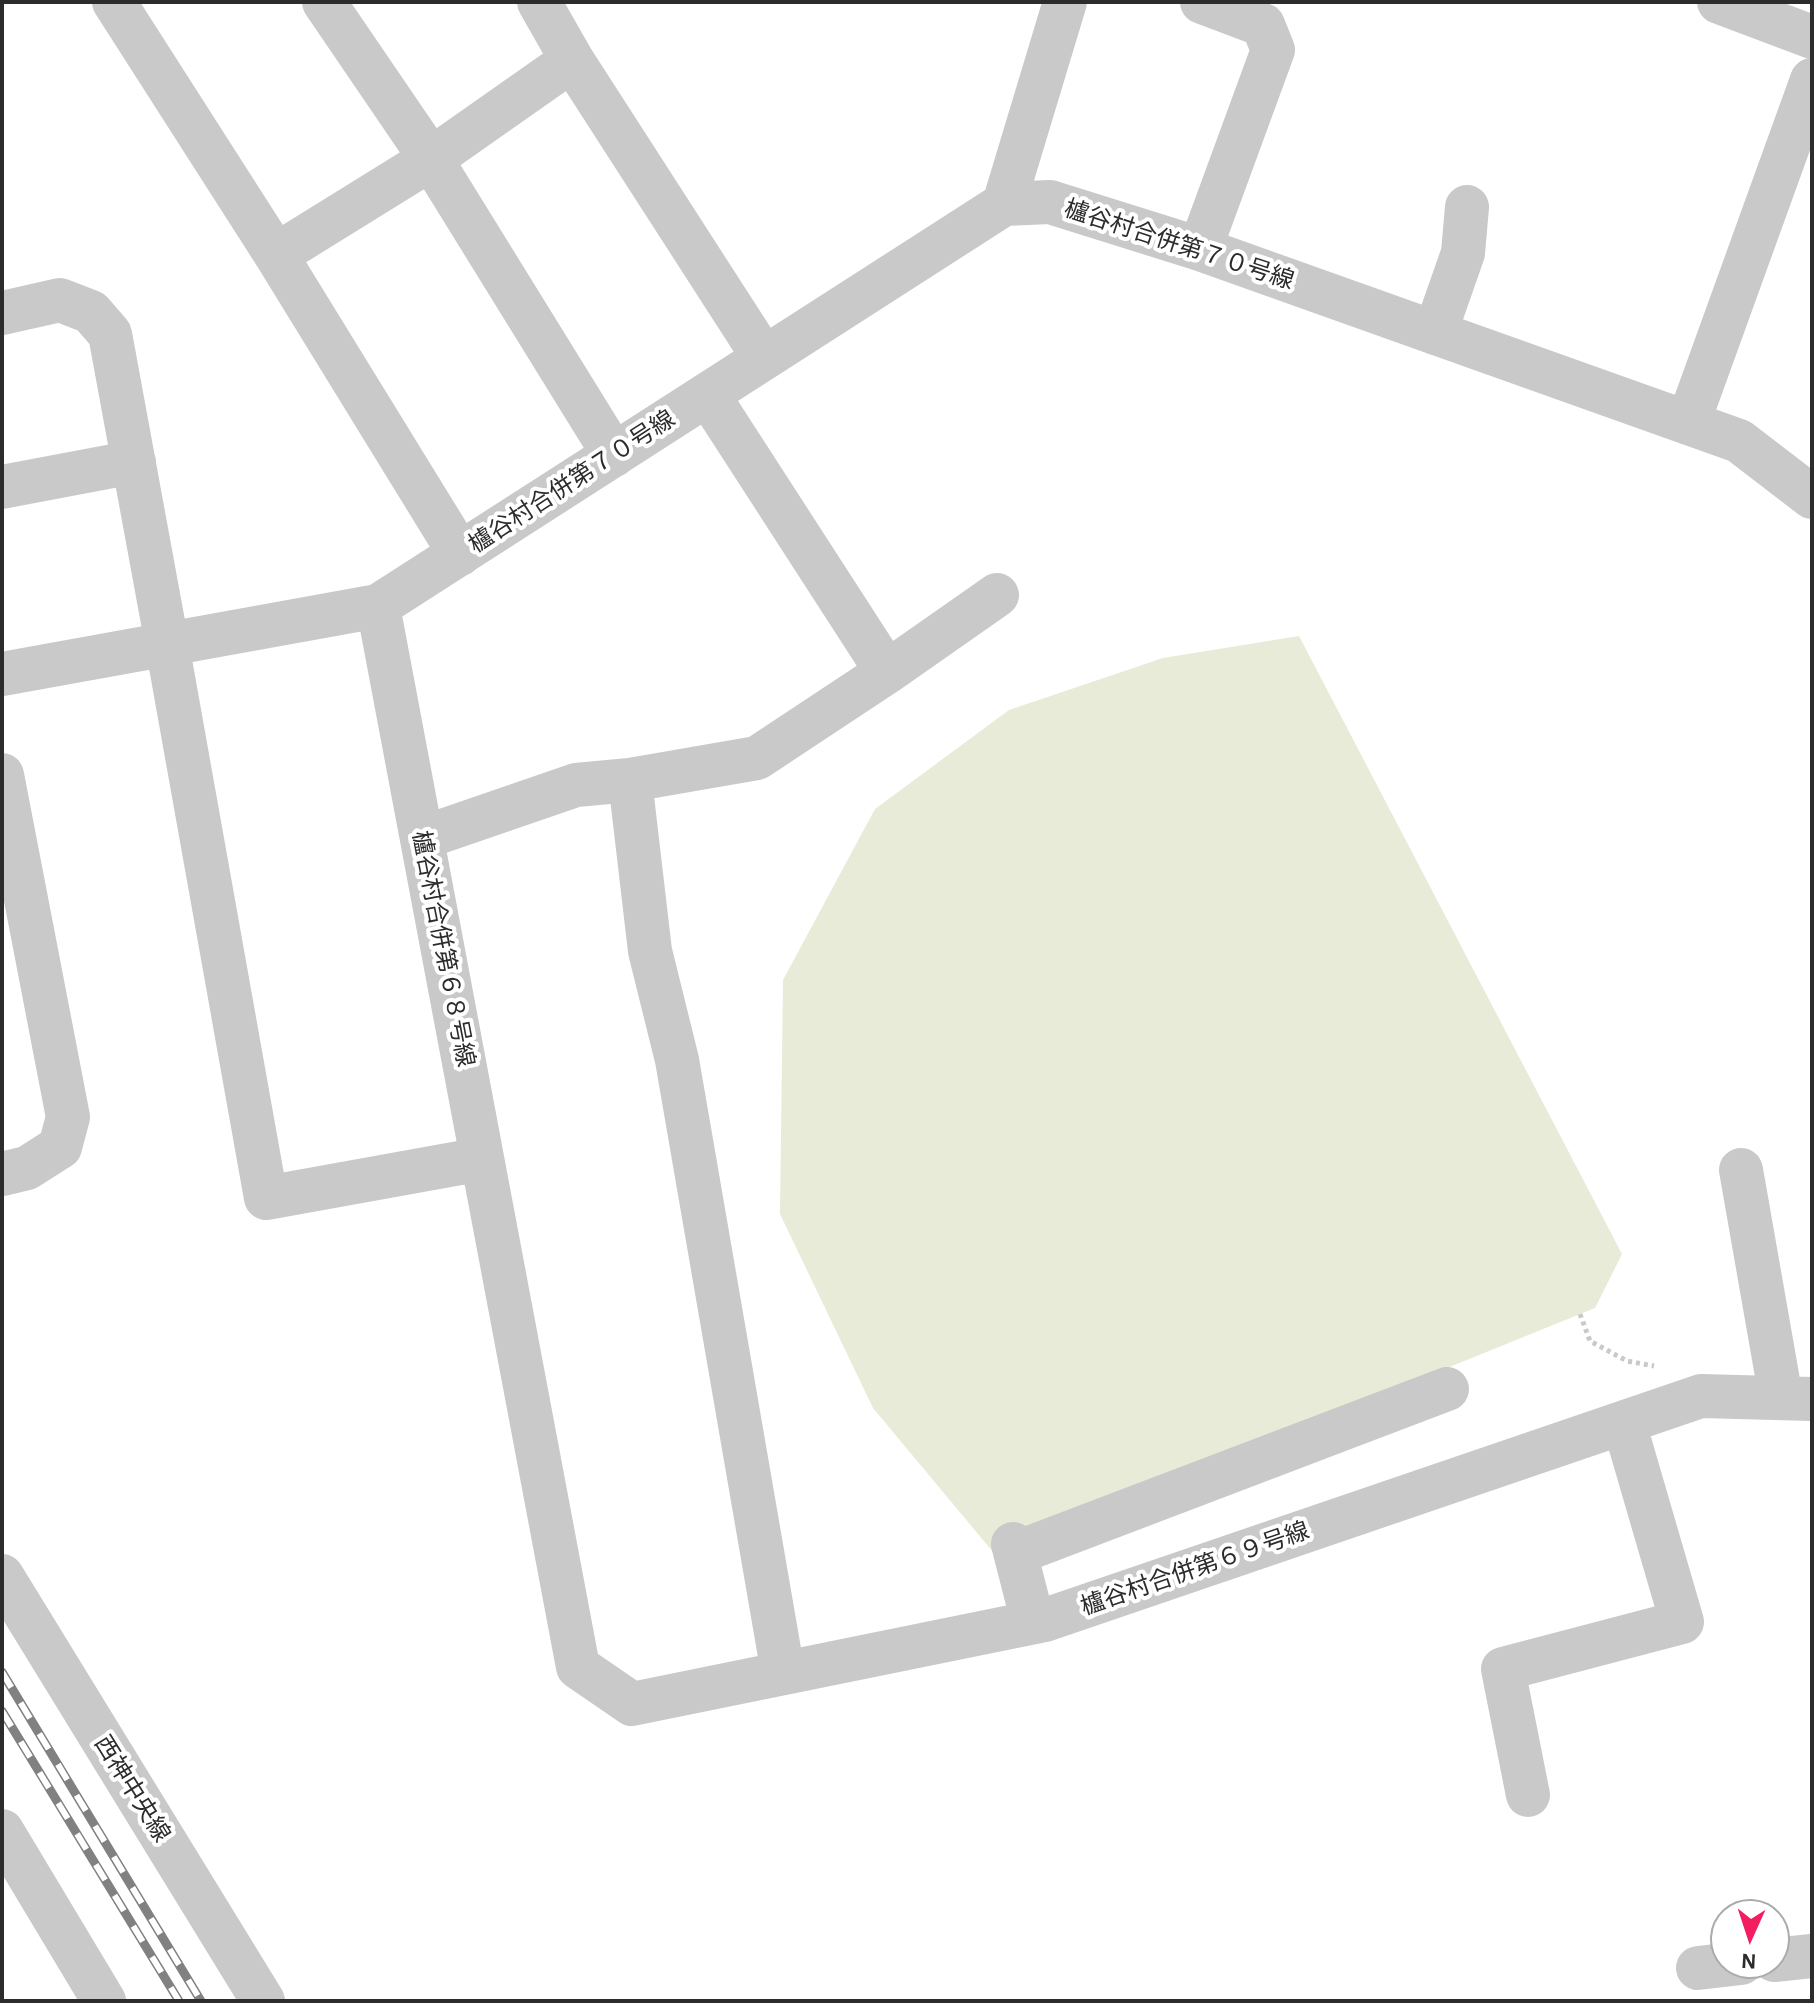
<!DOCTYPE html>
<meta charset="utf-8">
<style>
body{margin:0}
#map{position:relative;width:1814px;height:2003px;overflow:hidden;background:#fff;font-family:"Alegreya Sans",sans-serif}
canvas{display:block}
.frame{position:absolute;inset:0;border:4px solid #2c2c2c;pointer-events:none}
.north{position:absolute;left:1710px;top:1899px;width:80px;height:80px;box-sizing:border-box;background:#fff;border:2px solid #ababab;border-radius:50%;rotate:183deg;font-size:22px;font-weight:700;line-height:32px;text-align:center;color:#2c2c2c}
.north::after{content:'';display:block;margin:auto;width:28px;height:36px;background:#f31e60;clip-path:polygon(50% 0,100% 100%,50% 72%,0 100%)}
</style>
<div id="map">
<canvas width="1814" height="2003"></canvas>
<div class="frame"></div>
<div class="north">N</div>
</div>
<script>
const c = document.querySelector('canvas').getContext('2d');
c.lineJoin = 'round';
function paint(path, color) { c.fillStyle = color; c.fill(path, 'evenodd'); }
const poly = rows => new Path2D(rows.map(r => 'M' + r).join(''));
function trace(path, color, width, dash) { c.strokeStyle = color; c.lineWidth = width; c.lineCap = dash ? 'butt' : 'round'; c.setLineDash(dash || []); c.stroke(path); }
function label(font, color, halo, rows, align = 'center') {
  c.font = font + ' "Alegreya Sans","Noto Sans JP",sans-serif'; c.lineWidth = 8; c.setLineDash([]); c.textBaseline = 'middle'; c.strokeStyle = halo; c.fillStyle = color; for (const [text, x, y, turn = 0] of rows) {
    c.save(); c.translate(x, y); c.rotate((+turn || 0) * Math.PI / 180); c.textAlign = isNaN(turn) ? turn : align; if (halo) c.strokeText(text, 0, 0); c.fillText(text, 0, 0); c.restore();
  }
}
paint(poly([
 [1299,636,1622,1254,1595,1308,993,1552,873,1408,780,1214,783,980,875,809,1009,710,1163,658]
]), '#e7ebd7');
trace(poly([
 [1580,1314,1590,1341,1627,1361,1654,1366]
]), '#c9c9c9', 5, [4, 4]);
trace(poly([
 [114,2,276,255,460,554],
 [324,2,431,159,614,455],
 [539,2,572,60,764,358],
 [1719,2,1812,37],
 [1004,204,1065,2],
 [1200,249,1273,50,1263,25,1202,2],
 [276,255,431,159,572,60],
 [2,313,60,300,91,312,110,334,167,644,266,1198,482,1159],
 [1435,333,1463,253,1467,207],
 [708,395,887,672],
 [1688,423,1812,80],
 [2,487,134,462],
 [378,606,578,1667,632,1704,1045,1620,1701,1396,1812,1399],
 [2,674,378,606,1004,204,1050,202,1200,249,1739,441,1812,497],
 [2,775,68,1117,60,1147,27,1168,2,1174],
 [630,780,650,951,677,1060,783,1673],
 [422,838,576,785,630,780,757,758,887,672,997,595],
 [1741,1170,1781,1398],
 [1013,1544,1033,1622],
 [1016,1553,1447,1389],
 [2,1576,263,2001],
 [1528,1795,1503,1669,1682,1622,1624,1423],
 [2,1831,104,2001],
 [1774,1960,1812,1956],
 [1698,1968,1741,1963]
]), '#c9c9c9', 44);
const rail = poly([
 [2,1672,201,2001],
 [2,1711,179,2001]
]);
trace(rail, '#818181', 9);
trace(rail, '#fff', 6, [18]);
label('24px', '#2c2c2c', '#fff', [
 ["櫨谷村合併第７０号線",1179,245,18],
 ["櫨谷村合併第７０号線",572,482,-33],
 ["櫨谷村合併第６８号線",443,949,79],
 ["櫨谷村合併第６９号線",1195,1569,-19],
 ["西神中央線",132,1789,58]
]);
</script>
